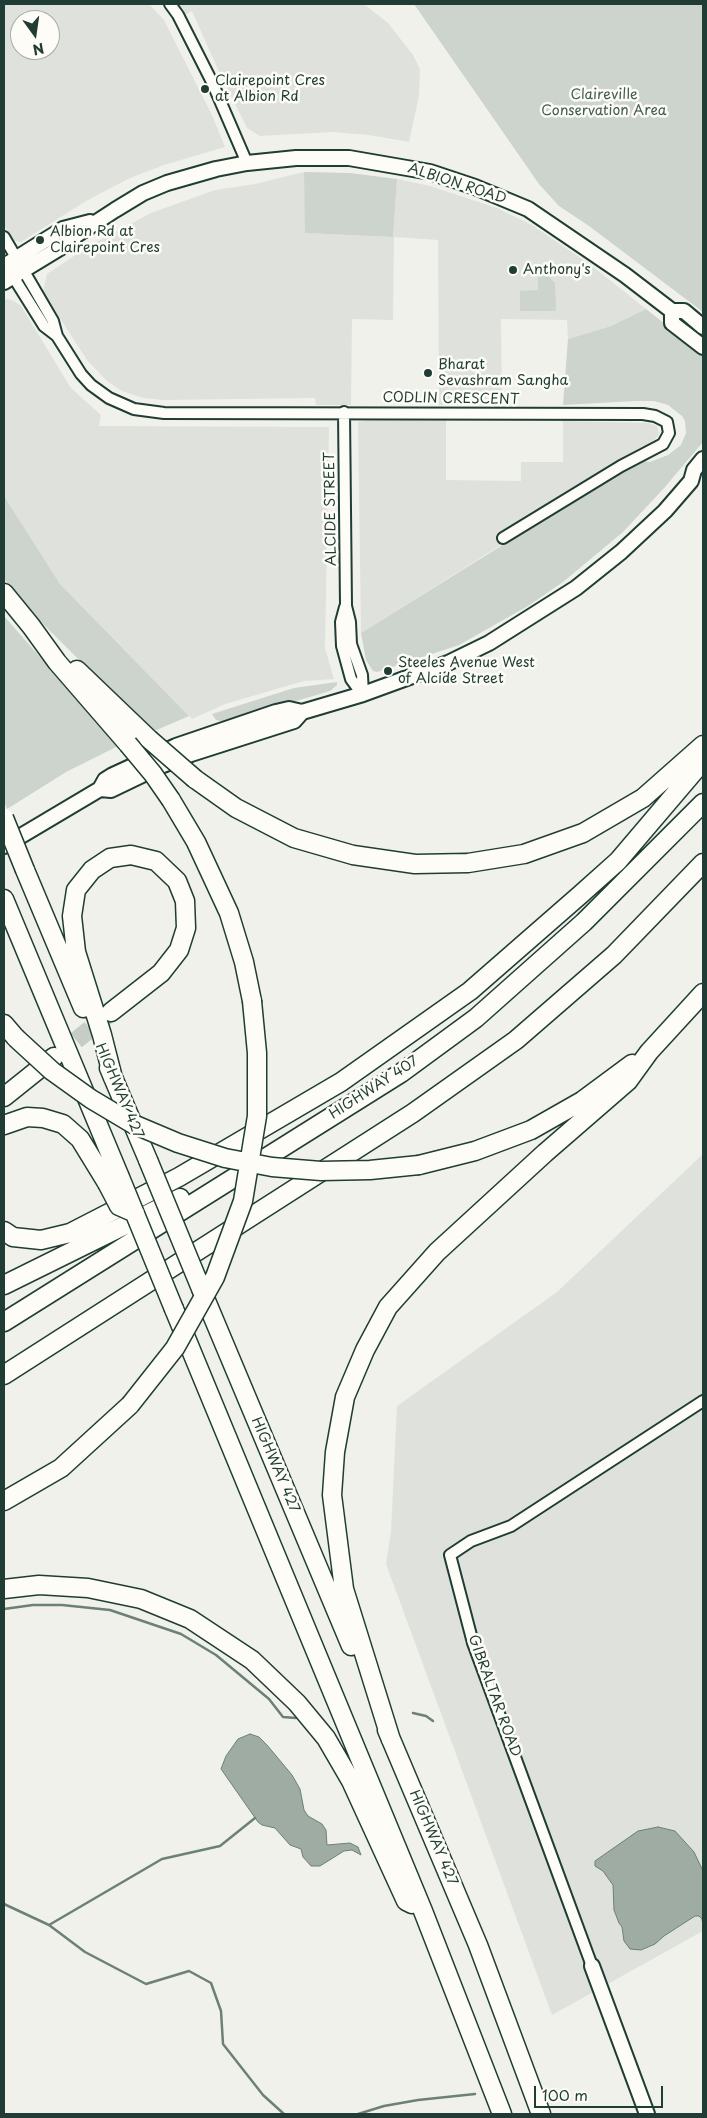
<!DOCTYPE html>
<style>
body{margin:0}
#map{position:relative;width:707px;height:2118px;overflow:hidden;background:#f0f1eb;font-family:"Playpen Sans",sans-serif}
canvas{display:block}
.frame{position:absolute;inset:0;border:5px solid #1f3d34;pointer-events:none}
.north{position:absolute;left:10px;top:10px;width:50px;height:50px;box-sizing:border-box;background:#fdfcf7;border:1px solid #a4b0a9;border-radius:50%;rotate:166deg;font-size:14px;font-weight:700;line-height:20px;text-align:center;color:#1f3d34}
.north::after{content:'';display:block;margin:auto;width:18px;height:22px;background:#1f3d34;clip-path:polygon(50% 0,100% 100%,50% 72%,0 100%)}
.scale{position:absolute;left:534px;top:2086px;width:129px;height:22px;box-sizing:border-box;border:2px solid #1f3d34;border-top:0;padding-left:6px;font-size:15px;line-height:18px;white-space:nowrap;color:#1f3d34;-webkit-text-stroke:4px #fdfcf7;paint-order:stroke}
</style>
<div id="map">
<canvas width="707" height="2118"></canvas>
<div class="frame"></div>
<div class="north">N</div>
<div class="scale">100 m</div>
</div>
<script>
const c = document.querySelector('canvas').getContext('2d');
c.lineJoin = 'round';
function paint(path, color) { c.fillStyle = color; c.fill(path, 'evenodd'); }
const poly = rows => new Path2D(rows.map(r => 'M' + r).join(''));
function trace(path, color, width, dash) { c.strokeStyle = color; c.lineWidth = width; c.lineCap = dash ? 'butt' : 'round'; c.setLineDash(dash || []); c.stroke(path); }
function label(font, color, halo, rows, align = 'center') {
  c.font = font + ' "Playpen Sans",sans-serif'; c.lineWidth = 5; c.setLineDash([]); c.textBaseline = 'middle'; c.strokeStyle = halo; c.fillStyle = color; for (const [text, x, y, turn = 0] of rows) {
    c.save(); c.translate(x, y); c.rotate((+turn || 0) * Math.PI / 180); c.textAlign = isNaN(turn) ? turn : align; if (halo) c.strokeText(text, 0, 0); c.fillText(text, 0, 0); c.restore();
  }
}
paint(poly([
 [4,4,149,4,164,20,212,115,225,147,164,165,130,178,86,201,21,242,15,241,4,226],
 [20,20,50,20,50,50,20,50],
 [178,4,364,4,388,23,413,55,420,69,419,96,409,142,369,135,332,132,260,136,247,128,220,74,192,11,185,15],
 [304,172,306,233,393,237,397,179,430,186,497,208,532,225,591,265,646,309,611,326,568,339,567,320,501,319,502,405,439,405,438,240,394,237,393,320,352,319,351,405,316,405,315,398,163,400,143,398,122,391,107,381,87,360,43,292,47,274,89,246,151,213,215,190,255,184],
 [7,299,14,301,21,306,71,388,101,415,99,426,329,427,325,648,334,679,304,681,225,704,192,719,60,584,4,496,4,301],
 [370,419,446,420,446,480,521,481,521,462,563,462,563,421,648,423,657,426,659,433,658,436,652,442,639,448,521,519,520,533,361,633,358,422],
 [703,1154,703,1931,552,2015,386,1564,391,1531,397,1406,557,1292]
]), '#dfe2dc');
paint(poly([
 [414,4,703,4,703,312,589,226,559,206,539,184],
 [304,172,350,173,397,179,393,237,305,233],
 [538,275,547,275,555,283,556,311,520,311,520,291,538,290],
 [646,309,703,354,703,442,665,487,623,532,563,582,528,606,459,645,377,672,373,671,366,660,361,633,625,469,642,461,650,462,668,455,681,445,686,433,685,421,682,416,668,405,654,401,635,401,563,405,568,339,611,326],
 [4,496,60,584,189,716,152,732,43,624,4,579],
 [4,616,118,746,66,772,7,809,4,801],
 [337,682,337,685,330,691,225,722,216,720,212,714,294,688]
]), '#cdd3cd');
const water = poly([
 [250,1734,259,1737,267,1745,292,1775,300,1789,304,1810,308,1816,322,1824,326,1830,327,1845,350,1843,358,1847,361,1855,352,1850,344,1851,320,1866,311,1866,303,1857,301,1849,290,1845,275,1828,262,1825,258,1822,221,1769,226,1756,238,1739,250,1734],
 [658,1827,675,1831,694,1852,703,1871,703,1926,702,1919,699,1916,695,1916,664,1936,655,1944,641,1950,630,1949,624,1941,622,1927,619,1923,614,1910,613,1885,603,1871,595,1866,595,1861,638,1831,658,1827]
]);
paint(water, '#9faca4');
trace(water, '#6c8077', 1);
trace(poly([
 [4,1609,33,1605,62,1605,110,1610,181,1634,216,1655,269,1699,283,1717,296,1718],
 [413,1713,426,1716,433,1721],
 [4,1904,49,1925,85,1952,146,1984,189,1971,211,1983,221,2011,223,2044,263,2095,284,2114],
 [49,1925,162,1859,220,1846,255,1818],
 [358,2114,384,2106,418,2100,475,2094]
]), '#6c8077', 2.5);
trace(poly([
 [55,1057,109,1014]
]), '#c6cdc6', 18, [18, 9]);
const street = poly([
 [170,4,178,15,212,82,247,163],
 [4,237,53,321,57,336,81,374,91,385,109,398,134,409,164,413,643,414,655,416,667,422,669,433,663,444,621,466,503,538],
 [9,270,44,326,57,336],
 [344,412,346,606,350,622,351,644,362,675,363,694],
 [345,607,341,622,342,646,351,679,362,694],
 [592,1966,473,1643,450,1555,471,1541,511,1526,703,1401]
]);
const secondary = poly([
 [4,266,63,229,90,222],
 [4,282,73,240,75,236,115,210,143,193,167,183,216,169,247,163,296,158,349,158,430,172,475,187,528,209,625,275,672,311,684,311,703,327],
 [672,311,672,323,703,347],
 [100,789,105,780,113,775,176,746,276,712,289,709,302,712,363,694,448,663,489,643,576,588,621,552,665,511,691,481,694,470,703,459],
 [4,846,100,789,111,790,163,765,191,754,294,721,302,712],
 [592,1966,647,2114]
]);
const highway = poly([
 [4,593,31,626,57,662,128,744],
 [77,670,149,739],
 [195,779,236,808,294,838,353,855,415,864,468,863,524,854,583,833,643,798,703,745],
 [171,800,196,842,229,913,244,962,252,1001],
 [25,870,83,1008],
 [4,899,119,1175],
 [111,1012,161,973,179,950,186,928,185,901,177,881,156,861,131,855,110,858,92,870,76,890,72,916,76,952,102,1035,113,1078],
 [4,1024,16,1038],
 [109,1068,148,1160],
 [4,1097,54,1057],
 [4,1125,27,1117,43,1118,63,1124,80,1139,107,1183],
 [419,1165,475,1151,531,1130,582,1101,632,1064],
 [4,1231,13,1237,41,1240,70,1233,179,1177,341,1082,470,991,580,895,618,861,703,761],
 [4,1285,180,1198],
 [202,1291,351,1646],
 [174,1309,423,1911,502,2114],
 [4,1322,401,1073,476,1018,584,922,703,803],
 [4,1375,413,1113,516,1040,614,955,703,863],
 [4,1501,61,1468,130,1405],
 [4,1589,39,1585,88,1588,141,1599,190,1619,252,1660,297,1703,326,1738,351,1781,406,1901,412,1904],
 [387,1730,478,1945,541,2114],
 [391,1740,344,1589,332,1495,335,1452,345,1397,365,1350,388,1307,437,1252,545,1153,628,1081,649,1052,703,993]
]);
trace(street, '#1f3d34', 14);
trace(secondary, '#1f3d34', 18);
trace(highway, '#1f3d34', 21);
trace(street, '#fdfcf7', 10);
trace(secondary, '#fdfcf7', 14);
trace(highway, '#fdfcf7', 18);
const highwayBridge = poly([
 [149,739,195,779],
 [128,744,153,774,171,800],
 [4,818,25,870],
 [16,1038,52,1071,91,1099,133,1124,178,1143,225,1158,272,1167,321,1171,370,1170,419,1165],
 [148,1160,202,1291],
 [119,1175,174,1309],
 [107,1183,119,1206,135,1213],
 [130,1405,175,1348,215,1277,243,1201,257,1116,257,1053,252,1001]
]);
trace(highwayBridge, '#1f3d34', 21, []);
trace(highwayBridge, '#fdfcf7', 18);
for (const [x, y, r, color] of [
 [205,89,5,"#1f3d34"],
 [40,240,5,"#1f3d34"],
 [513,270,5,"#1f3d34"],
 [428,373,5,"#1f3d34"],
 [388,671,5,"#1f3d34"]
]) { const dot = new Path2D(); dot.arc(x, y, r, 0, 2 * Math.PI); c.fillStyle = color; c.fill(dot); trace(dot, '#fdfcf7', 2); }
label('14px', '#1f3d34', '#fdfcf7', [
 ["Clairepoint Cres",215,81],
 ["at Albion Rd",215,97],
 ["Albion Rd at",50,232],
 ["Clairepoint Cres",50,248],
 ["Anthony's",523,270],
 ["Bharat",438,365],
 ["Sevashram Sangha",438,381],
 ["Steeles Avenue West",398,663],
 ["of Alcide Street",398,679]
], 'left');
label('14px', '#425b53', '#fdfcf7', [
 ["Claireville",604,95],
 ["Conservation Area",604,111]
]);
label('14px', '#1f3d34', '#fdfcf7', [
 ["ALBION ROAD",457,184,18],
 ["CODLIN CRESCENT",451,399,1],
 ["ALCIDE STREET",331,509,-91],
 ["HIGHWAY 407",374,1088,-33],
 ["HIGHWAY 427",119,1091,67],
 ["HIGHWAY 427",275,1465,67],
 ["GIBRALTAR ROAD",494,1696,70],
 ["HIGHWAY 427",433,1838,67]
]);
</script>
